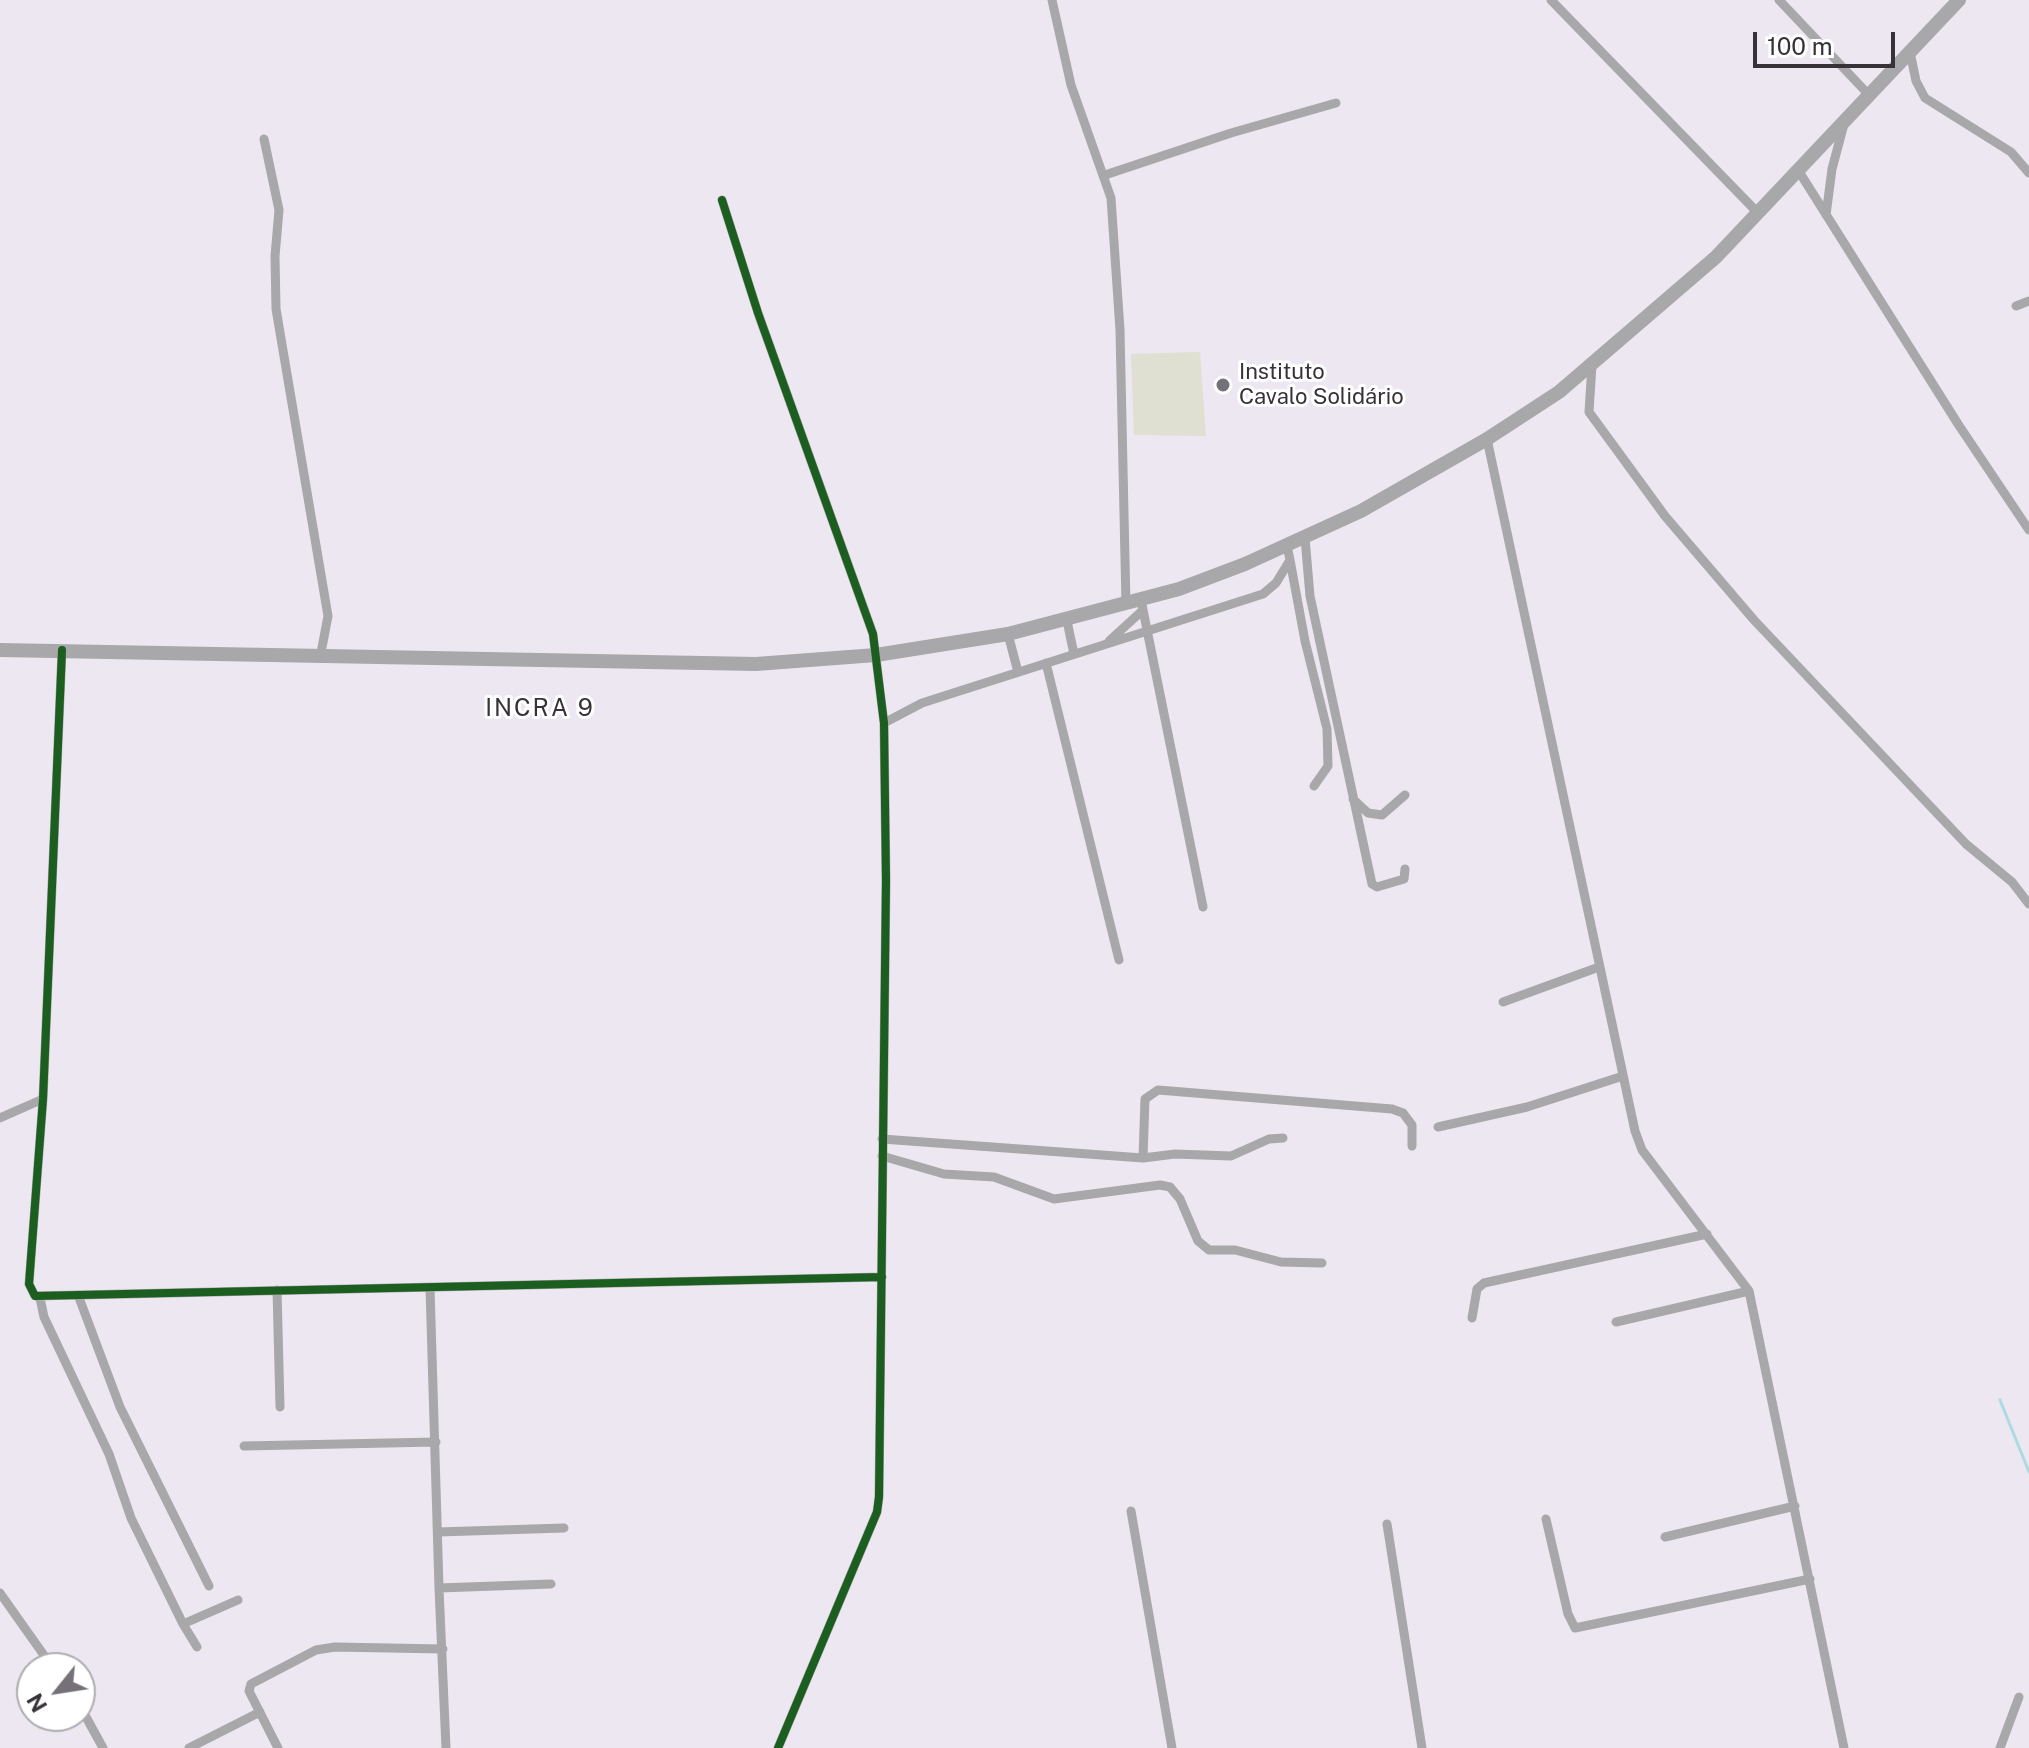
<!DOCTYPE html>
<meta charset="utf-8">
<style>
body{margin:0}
#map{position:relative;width:2029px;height:1748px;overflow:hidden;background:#ede7f1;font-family:"Public Sans",sans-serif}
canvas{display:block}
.north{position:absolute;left:16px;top:1652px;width:80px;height:80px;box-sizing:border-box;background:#fff;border:2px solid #afadaf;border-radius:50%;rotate:240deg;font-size:22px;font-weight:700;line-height:32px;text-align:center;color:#363238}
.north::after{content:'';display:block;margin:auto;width:28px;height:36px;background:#767179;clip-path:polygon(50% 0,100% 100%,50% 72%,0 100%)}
.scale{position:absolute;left:1753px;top:32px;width:142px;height:36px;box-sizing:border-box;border:4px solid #363238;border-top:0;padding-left:10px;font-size:24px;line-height:28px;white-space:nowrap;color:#363238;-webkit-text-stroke:6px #fff;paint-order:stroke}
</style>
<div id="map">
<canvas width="2029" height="1748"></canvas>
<div class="north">N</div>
<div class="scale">100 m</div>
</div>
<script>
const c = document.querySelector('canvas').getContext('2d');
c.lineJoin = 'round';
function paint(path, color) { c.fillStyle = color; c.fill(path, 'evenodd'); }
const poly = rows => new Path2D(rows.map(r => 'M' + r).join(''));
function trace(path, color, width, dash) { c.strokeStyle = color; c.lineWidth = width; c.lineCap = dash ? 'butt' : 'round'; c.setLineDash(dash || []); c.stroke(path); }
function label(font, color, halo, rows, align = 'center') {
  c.font = font + ' "Public Sans",sans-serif'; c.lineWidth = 6; c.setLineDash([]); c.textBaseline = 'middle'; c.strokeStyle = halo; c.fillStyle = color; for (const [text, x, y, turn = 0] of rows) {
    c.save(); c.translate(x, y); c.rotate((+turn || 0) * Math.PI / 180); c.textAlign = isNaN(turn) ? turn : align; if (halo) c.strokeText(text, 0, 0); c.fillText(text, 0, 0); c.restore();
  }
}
paint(poly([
 [1200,352,1206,436,1134,435,1131,354]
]), '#dfdfd2');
trace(poly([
 [2000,1400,2029,1472]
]), '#aedbe3', 3);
trace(poly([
 [1052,0,1071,85,1111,198,1120,330,1126,605],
 [1551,0,1758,213],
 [1779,0,1869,95],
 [1910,52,1916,81,1925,98,2011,152,2029,173],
 [264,139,279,210,275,256,276,309,328,616,320,658],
 [1798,170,1958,424,2029,530],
 [1105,175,1231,133,1336,103],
 [722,200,758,313,873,634,884,723,886,881,879,1497,877,1512,778,1748],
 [1826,215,1832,169,1844,124],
 [2016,306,2029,301],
 [1592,365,1589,412,1665,516,1754,620,1966,844,2012,882,2029,904],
 [1487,439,1635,1131,1642,1150,1749,1291,1844,1748],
 [1305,538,1310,596,1372,884,1377,887,1404,879,1405,869],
 [1290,560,1305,641,1327,729,1328,766,1314,786],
 [1141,600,1203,907],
 [1067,621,1074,654],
 [1008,634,1018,672],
 [1109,641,1143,610],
 [62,650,43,1099,29,1284,35,1296,882,1277],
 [1046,663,1119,960],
 [884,723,922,703,1263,594,1276,583,1290,560,1287,546],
 [1353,799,1368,813,1382,815,1405,795],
 [1503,1002,1599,967],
 [0,1118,43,1099],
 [1438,1127,1527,1107,1623,1076],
 [882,1139,1143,1158,1175,1154,1231,1156,1269,1139,1283,1138],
 [882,1156,944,1174,994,1177,1054,1199,1160,1185,1170,1187,1180,1199,1198,1241,1209,1250,1235,1250,1281,1262,1322,1263],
 [1143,1158,1145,1099,1158,1090,1392,1109,1403,1113,1412,1125,1412,1146],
 [430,1288,439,1588,551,1584],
 [277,1290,280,1407],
 [78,1295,120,1407,209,1586],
 [40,1298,44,1317,109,1454,131,1518,183,1624,238,1600],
 [1472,1318,1477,1289,1484,1283,1707,1234],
 [1616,1322,1749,1291],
 [244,1446,436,1442],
 [1131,1511,1172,1748],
 [1546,1519,1568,1614,1575,1628,1810,1579],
 [1387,1524,1422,1748],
 [438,1532,564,1528],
 [1665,1537,1795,1506],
 [439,1588,446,1748],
 [0,1593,53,1668],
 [183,1624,197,1647],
 [80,1706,103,1748],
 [189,1748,260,1712],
 [278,1748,249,1691,251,1684,316,1650,335,1647,443,1649],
 [2000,1748,2019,1697]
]), '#a8a7a9', 9);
trace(poly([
 [0,650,756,664,876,655,1008,634,1179,589,1245,564,1361,511,1487,439,1559,392,1716,257,1959,0]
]), '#a8a7a9', 14);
trace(poly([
 [722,200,758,313,873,634,884,723,886,881,879,1497,877,1512,778,1748],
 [62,650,43,1099,29,1284,35,1296,882,1277]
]), '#1b5e20', 8);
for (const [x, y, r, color] of [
 [1223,385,8,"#767179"]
]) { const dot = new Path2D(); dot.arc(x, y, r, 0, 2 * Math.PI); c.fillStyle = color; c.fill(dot); trace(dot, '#fff', 3); }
label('22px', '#363238', '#fff', [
 ["Instituto",1239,372],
 ["Cavalo Solidário",1239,397]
], 'left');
c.letterSpacing = '2px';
label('24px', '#363238', '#fff', [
 ["INCRA 9",540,709]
]);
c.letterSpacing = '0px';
</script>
